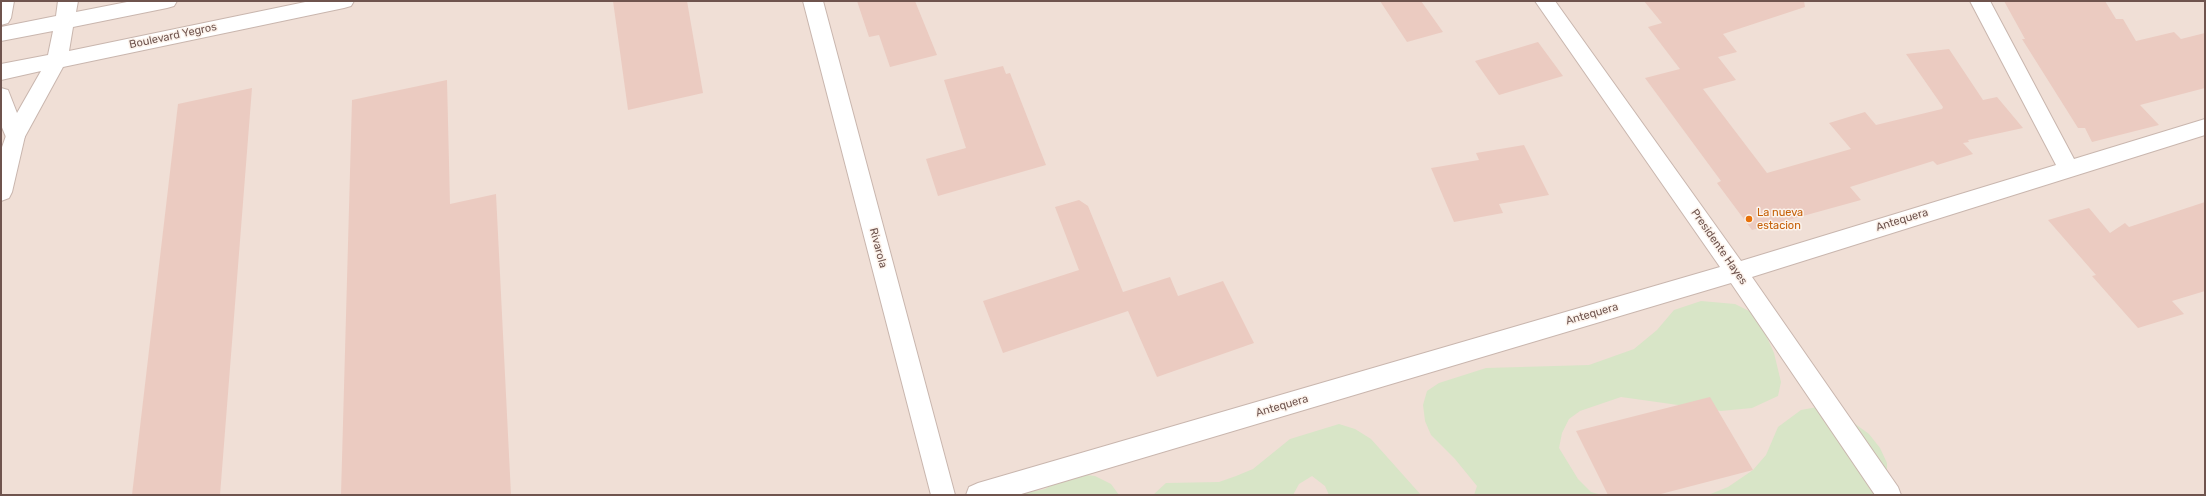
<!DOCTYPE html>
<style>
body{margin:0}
#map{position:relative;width:2206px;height:496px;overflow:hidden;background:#f9efe6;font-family:Rubik,sans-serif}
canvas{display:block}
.frame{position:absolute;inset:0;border:2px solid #6f544e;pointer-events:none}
</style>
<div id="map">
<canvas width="2206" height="496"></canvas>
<div class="frame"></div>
</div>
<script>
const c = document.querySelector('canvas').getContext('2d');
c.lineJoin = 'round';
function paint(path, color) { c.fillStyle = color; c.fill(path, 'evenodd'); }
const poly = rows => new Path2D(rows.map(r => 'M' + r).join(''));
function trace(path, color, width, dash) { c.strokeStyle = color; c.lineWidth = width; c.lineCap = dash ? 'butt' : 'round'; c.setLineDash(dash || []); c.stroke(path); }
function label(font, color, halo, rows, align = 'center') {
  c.font = font + ' Rubik,sans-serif'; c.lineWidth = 3; c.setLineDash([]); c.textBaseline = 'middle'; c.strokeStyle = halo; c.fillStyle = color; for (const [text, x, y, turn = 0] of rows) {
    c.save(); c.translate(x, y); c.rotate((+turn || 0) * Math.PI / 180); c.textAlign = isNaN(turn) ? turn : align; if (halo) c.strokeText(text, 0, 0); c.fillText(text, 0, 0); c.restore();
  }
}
paint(poly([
 [1,1,2205,1,2205,495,1,495]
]), '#f0dfd6');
paint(poly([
 [1701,301,1735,304,1751,312,1761,324,1774,353,1781,382,1778,396,1752,408,1721,411,1621,397,1580,411,1569,419,1562,433,1559,448,1578,479,1591,492,1602,495,1474,495,1477,486,1455,459,1431,435,1425,421,1423,405,1427,391,1439,383,1486,368,1589,365,1634,349,1657,330,1674,310],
 [1817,407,1836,410,1869,434,1880,448,1887,463,1887,477,1872,495,1708,495,1728,487,1753,470,1766,455,1778,427,1801,410],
 [1339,424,1355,429,1371,439,1421,495,1329,495,1325,486,1312,476,1299,484,1293,495,1153,495,1166,483,1219,482,1236,476,1253,469,1290,439],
 [1078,474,1095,476,1111,484,1119,495,1015,495,1045,489,1060,480]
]), '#d8e5c7');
paint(poly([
 [613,1,687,1,703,93,628,110],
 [857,1,915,1,937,55,890,67,879,35,869,37],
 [1380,1,1421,1,1443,32,1407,42],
 [1644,1,1804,1,1805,7,1723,34,1737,52,1718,57,1736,80,1703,89,1767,173,1851,149,1829,123,1865,112,1876,125,1942,109,1943,107,1906,54,1949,49,1983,100,1997,97,2023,128,1968,140,1969,142,1963,143,1973,154,1937,165,1933,161,1850,187,1861,200,1752,230,1717,183,1721,181,1645,78,1680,69,1648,27,1662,23],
 [2004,1,2105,1,2116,19,2123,19,2136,41,2174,32,2181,39,2205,33,2205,88,2140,105,2159,125,2092,142,2085,128,2078,128,2022,39,2025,39],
 [1538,42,1563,76,1499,95,1475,61],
 [1003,66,1006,74,1010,73,1046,165,938,196,926,159,966,148,944,80],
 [447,80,450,204,496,194,511,495,341,495,352,100],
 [252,88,220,495,132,495,178,104],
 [1524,145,1549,195,1499,204,1503,213,1454,222,1431,168,1479,160,1476,153],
 [1079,200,1088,206,1123,292,1170,277,1178,296,1223,281,1254,343,1157,377,1128,311,1003,353,983,301,1079,270,1055,207],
 [2205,202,2205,291,2172,301,2184,314,2138,328,2092,276,2096,275,2048,220,2089,208,2110,233,2125,223,2129,227],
 [1710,397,1753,470,1657,495,1608,495,1576,431]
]), '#ebcbc1');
const minor = poly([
 [1535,1,1555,1,1741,261,2056,165,1970,1,1990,1,2074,159,2205,119,2205,135,1752,277,1898,487,1901,495,1875,495,1731,283,1018,495,966,495,969,487,978,483,1720,267,1535,1],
 [15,128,22,130,25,136,12,192,9,198,1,201,1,150,8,130,15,128]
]);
const tertiary = poly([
 [1,1,14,1,11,18,8,23,1,25,1,1],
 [58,1,78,1,76,12,132,1,177,1,174,6,167,8,73,27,69,51,310,1,354,1,351,6,344,8,63,67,22,142,15,144,8,142,1,125,1,88,8,90,17,113,41,71,1,80,1,64,48,55,53,31,1,41,1,27,56,16,58,1],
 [803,1,823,1,955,495,931,495,803,1]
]);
trace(minor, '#c9b6ae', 2);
trace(tertiary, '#c9b6ae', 2);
paint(minor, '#fff');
paint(tertiary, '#fff');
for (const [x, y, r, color] of [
 [1749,219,4,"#e8710a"]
]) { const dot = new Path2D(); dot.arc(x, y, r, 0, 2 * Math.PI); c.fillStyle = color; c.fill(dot); trace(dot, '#fcf3ec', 1.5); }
label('11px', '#6f544e', '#fcf3ec', [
 ["Boulevard Yegros",173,36,-12],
 ["Antequera",1902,220,-17],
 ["Presidente Hayes",1719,247,55],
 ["Rivarola",878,248,75],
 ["Antequera",1592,314,-16],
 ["Antequera",1282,406,-16]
]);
label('11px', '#c56008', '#fcf3ec', [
 ["La nueva",1757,213],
 ["estacion",1757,226]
], 'left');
</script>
